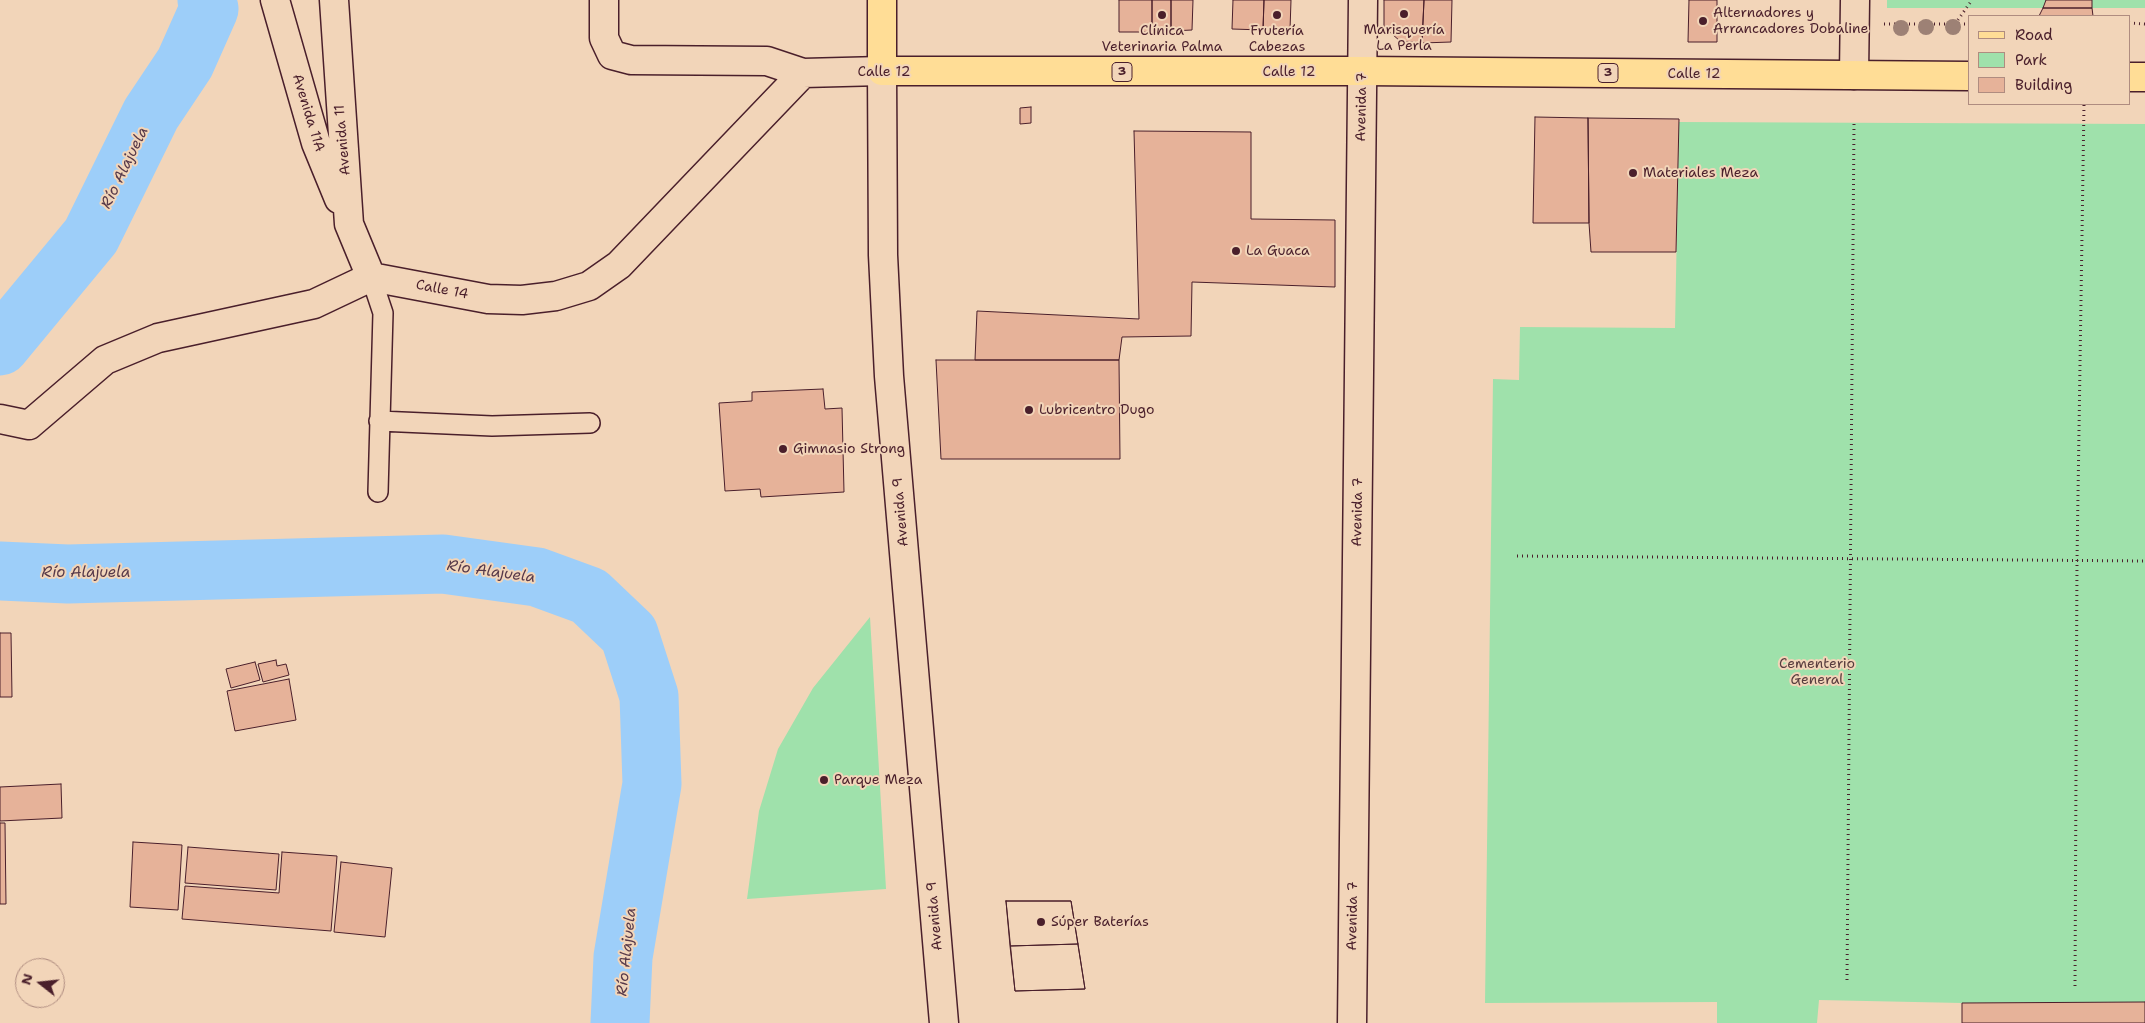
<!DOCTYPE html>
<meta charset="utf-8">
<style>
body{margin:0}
#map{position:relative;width:2145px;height:1023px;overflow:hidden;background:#f2d5b9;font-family:"Shantell Sans",sans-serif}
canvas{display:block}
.legend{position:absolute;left:1968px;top:15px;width:162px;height:90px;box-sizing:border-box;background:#f2d5b9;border:1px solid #af8c80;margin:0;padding:6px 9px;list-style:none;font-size:15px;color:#4a1f2b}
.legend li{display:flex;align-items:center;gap:10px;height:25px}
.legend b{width:25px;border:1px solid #af8c80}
.north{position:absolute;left:15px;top:958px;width:50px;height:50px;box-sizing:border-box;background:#f2d5b9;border:1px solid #af8c80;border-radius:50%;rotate:286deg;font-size:14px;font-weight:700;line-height:20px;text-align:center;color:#4a1f2b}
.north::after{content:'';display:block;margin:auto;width:18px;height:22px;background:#4a1f2b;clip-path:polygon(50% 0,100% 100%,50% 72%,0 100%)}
</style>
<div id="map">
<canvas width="2145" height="1023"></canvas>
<ul class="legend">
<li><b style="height:6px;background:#ffdd96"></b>Road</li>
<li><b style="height:14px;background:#9fe1ab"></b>Park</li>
<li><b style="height:14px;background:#e6b299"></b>Building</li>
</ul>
<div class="north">N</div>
</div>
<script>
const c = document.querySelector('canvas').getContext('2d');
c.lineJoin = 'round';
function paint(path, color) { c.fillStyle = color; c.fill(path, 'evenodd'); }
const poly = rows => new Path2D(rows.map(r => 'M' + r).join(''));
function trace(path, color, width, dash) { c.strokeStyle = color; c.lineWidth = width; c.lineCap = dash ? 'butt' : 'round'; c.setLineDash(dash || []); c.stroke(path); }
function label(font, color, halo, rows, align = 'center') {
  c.font = font + ' "Shantell Sans",sans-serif'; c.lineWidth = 4; c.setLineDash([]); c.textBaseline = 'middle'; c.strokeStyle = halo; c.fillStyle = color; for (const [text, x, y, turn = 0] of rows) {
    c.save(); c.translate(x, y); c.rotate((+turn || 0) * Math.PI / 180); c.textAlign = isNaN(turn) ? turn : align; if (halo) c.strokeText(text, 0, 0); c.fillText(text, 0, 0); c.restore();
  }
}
paint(poly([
 [1887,0,2145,0,2145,8,1887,8],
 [1679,122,2145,124,2145,1002,1962,1003,1819,1000,1817,1023,1717,1023,1717,1002,1485,1003,1493,379,1519,380,1520,327,1675,328],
 [870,617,886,889,747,899,759,811,778,749,813,688]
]), '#9fe1ab');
trace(poly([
 [0,346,91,236,151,114,185,63,209,9,207,0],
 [0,571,68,574,443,564,537,577,589,596,629,634,649,696,652,784,623,957,620,1023]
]), '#9dcef9', 59);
const building = poly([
 [1119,0,1152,0,1152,32,1119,32,1119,0],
 [1152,0,1171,0,1171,31,1152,32,1152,0],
 [1171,0,1193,0,1192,30,1171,31,1171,0],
 [1233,0,1264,0,1263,30,1232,29,1233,0],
 [1264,0,1291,0,1290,30,1263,30,1264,0],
 [1384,0,1424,0,1422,43,1400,41,1384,27,1384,0],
 [1424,0,1452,0,1451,42,1422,43,1424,0],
 [1689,0,1717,0,1717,42,1688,42,1689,0],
 [2046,0,2092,0,2092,8,2043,8,2046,0],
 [2043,8,2092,8,2093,16,2039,16,2043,8],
 [1031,107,1031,123,1020,124,1020,108,1031,107],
 [1535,117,1588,118,1589,223,1533,223,1535,117],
 [1588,118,1679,119,1676,252,1591,252,1589,223,1588,118],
 [1134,131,1251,132,1251,219,1335,220,1335,287,1192,282,1191,336,1122,337,1119,360,975,360,977,311,1139,319,1134,131],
 [936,360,1119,360,1120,459,941,459,936,360],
 [823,389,825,409,842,408,844,492,761,497,760,489,725,491,719,403,752,401,752,392,823,389],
 [0,633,11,633,12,697,0,697,0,633],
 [276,660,277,666,286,664,289,675,263,682,258,664,276,660],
 [255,662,260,680,231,688,226,669,255,662],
 [289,679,296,720,235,731,227,691,289,679],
 [61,784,62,818,0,821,0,787,61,784],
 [0,823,5,823,6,904,0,904,0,823],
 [133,842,182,845,178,910,130,907,133,842],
 [188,847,279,854,276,890,185,883,188,847],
 [282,852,337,856,331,931,182,919,185,886,279,893,282,852],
 [341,862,392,868,385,937,334,932,341,862],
 [1006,901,1071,901,1085,989,1015,991,1006,901],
 [1006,901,1071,901,1078,944,1010,946,1006,901],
 [1078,944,1085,989,1015,991,1010,946,1078,944],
 [2145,1002,2145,1023,1962,1023,1962,1003,2145,1002]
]);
paint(building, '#e6b299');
trace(building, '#4a1f2b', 1);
const service = poly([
 [371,277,383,313,378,492],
 [379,421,492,426,590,423]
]);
const minor = poly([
 [275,0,316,143,339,199],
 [334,0,349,224,371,277],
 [604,0,604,38,612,55,631,60,767,61,803,73,882,71],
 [0,419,29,425,105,360,158,338,314,304,371,277,488,299,522,300,556,296,589,286,619,265,803,73],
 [1352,1023,1363,0]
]);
const tertiary = poly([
 [882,71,883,255,889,376,944,1023],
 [1854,75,1855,0]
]);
const primary = poly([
 [882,0,882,71,1363,71,1969,76],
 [2129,77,2145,77]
]);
trace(service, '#4a1f2b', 22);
trace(minor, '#4a1f2b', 31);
trace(tertiary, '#4a1f2b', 31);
trace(primary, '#4a1f2b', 31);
trace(poly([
 [2129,23,2145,24],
 [1884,24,1969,24],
 [1955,24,1972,0],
 [1517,556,2145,561],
 [1847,980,1854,123],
 [2075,986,2077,560,2084,104]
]), '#4a1f2b', 3, [1, 4]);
trace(service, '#f2d5b9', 19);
trace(minor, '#f2d5b9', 28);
trace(tertiary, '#f2d5b9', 28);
trace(primary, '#ffdd96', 28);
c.fillStyle = '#9d8175';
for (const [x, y] of [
 [1926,27],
 [1953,27],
 [1901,28]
]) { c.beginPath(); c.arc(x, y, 8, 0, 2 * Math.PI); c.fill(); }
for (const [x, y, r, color] of [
 [1404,14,5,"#4a1f2b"],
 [1162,15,5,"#4a1f2b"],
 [1277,15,5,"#4a1f2b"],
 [1703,21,5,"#4a1f2b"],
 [1633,173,5,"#4a1f2b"],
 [1236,251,5,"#4a1f2b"],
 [1029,410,5,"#4a1f2b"],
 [783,449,5,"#4a1f2b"],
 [824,780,5,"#4a1f2b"],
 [1041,922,5,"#4a1f2b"]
]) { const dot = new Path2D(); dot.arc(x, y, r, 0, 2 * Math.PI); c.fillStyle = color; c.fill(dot); trace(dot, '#f2d5b9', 2); }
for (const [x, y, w] of [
 [1122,72,20],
 [1608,73,20]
]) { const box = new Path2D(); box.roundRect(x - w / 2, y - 9.5, w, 19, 4); c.fillStyle = '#f2d5b9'; c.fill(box); trace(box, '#4a1f2b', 1); }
label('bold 12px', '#4a1f2b', null, [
 ["3",1122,72],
 ["3",1608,73]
]);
label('14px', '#4a1f2b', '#f2d5b9', [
 ["Alternadores y",1713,13],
 ["Arrancadores Dobaline",1713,29],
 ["Marisquería",1404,30,"center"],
 ["La Perla",1404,46,"center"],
 ["Clínica",1162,31,"center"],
 ["Veterinaria Palma",1162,47,"center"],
 ["Frutería",1277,31,"center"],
 ["Cabezas",1277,47,"center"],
 ["Materiales Meza",1643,173],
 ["La Guaca",1246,251],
 ["Lubricentro Dugo",1039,410],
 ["Gimnasio Strong",793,449],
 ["Parque Meza",834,780],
 ["Súper Baterías",1051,922]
], 'left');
label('14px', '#4a1f2b', '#f2d5b9', [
 ["Calle 12",884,72],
 ["Calle 12",1289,72],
 ["Calle 12",1694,74],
 ["Avenida 7",1362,107,-89],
 ["Avenida 11A",308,113,73],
 ["Avenida 11",343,140,-95],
 ["Calle 14",442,290,11],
 ["Avenida 9",901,512,-95],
 ["Avenida 7",1358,512,-89],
 ["Avenida 9",935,916,-95],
 ["Avenida 7",1353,916,-89]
]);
label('14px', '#573c3e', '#f2d5b9', [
 ["Cementerio",1817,664],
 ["General",1817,680]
]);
label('italic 15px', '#56394a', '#f2d5b9', [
 ["Río Alajuela",125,168,-64],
 ["Río Alajuela",491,572,8],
 ["Río Alajuela",86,573],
 ["Río Alajuela",627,952,-84]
]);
</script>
